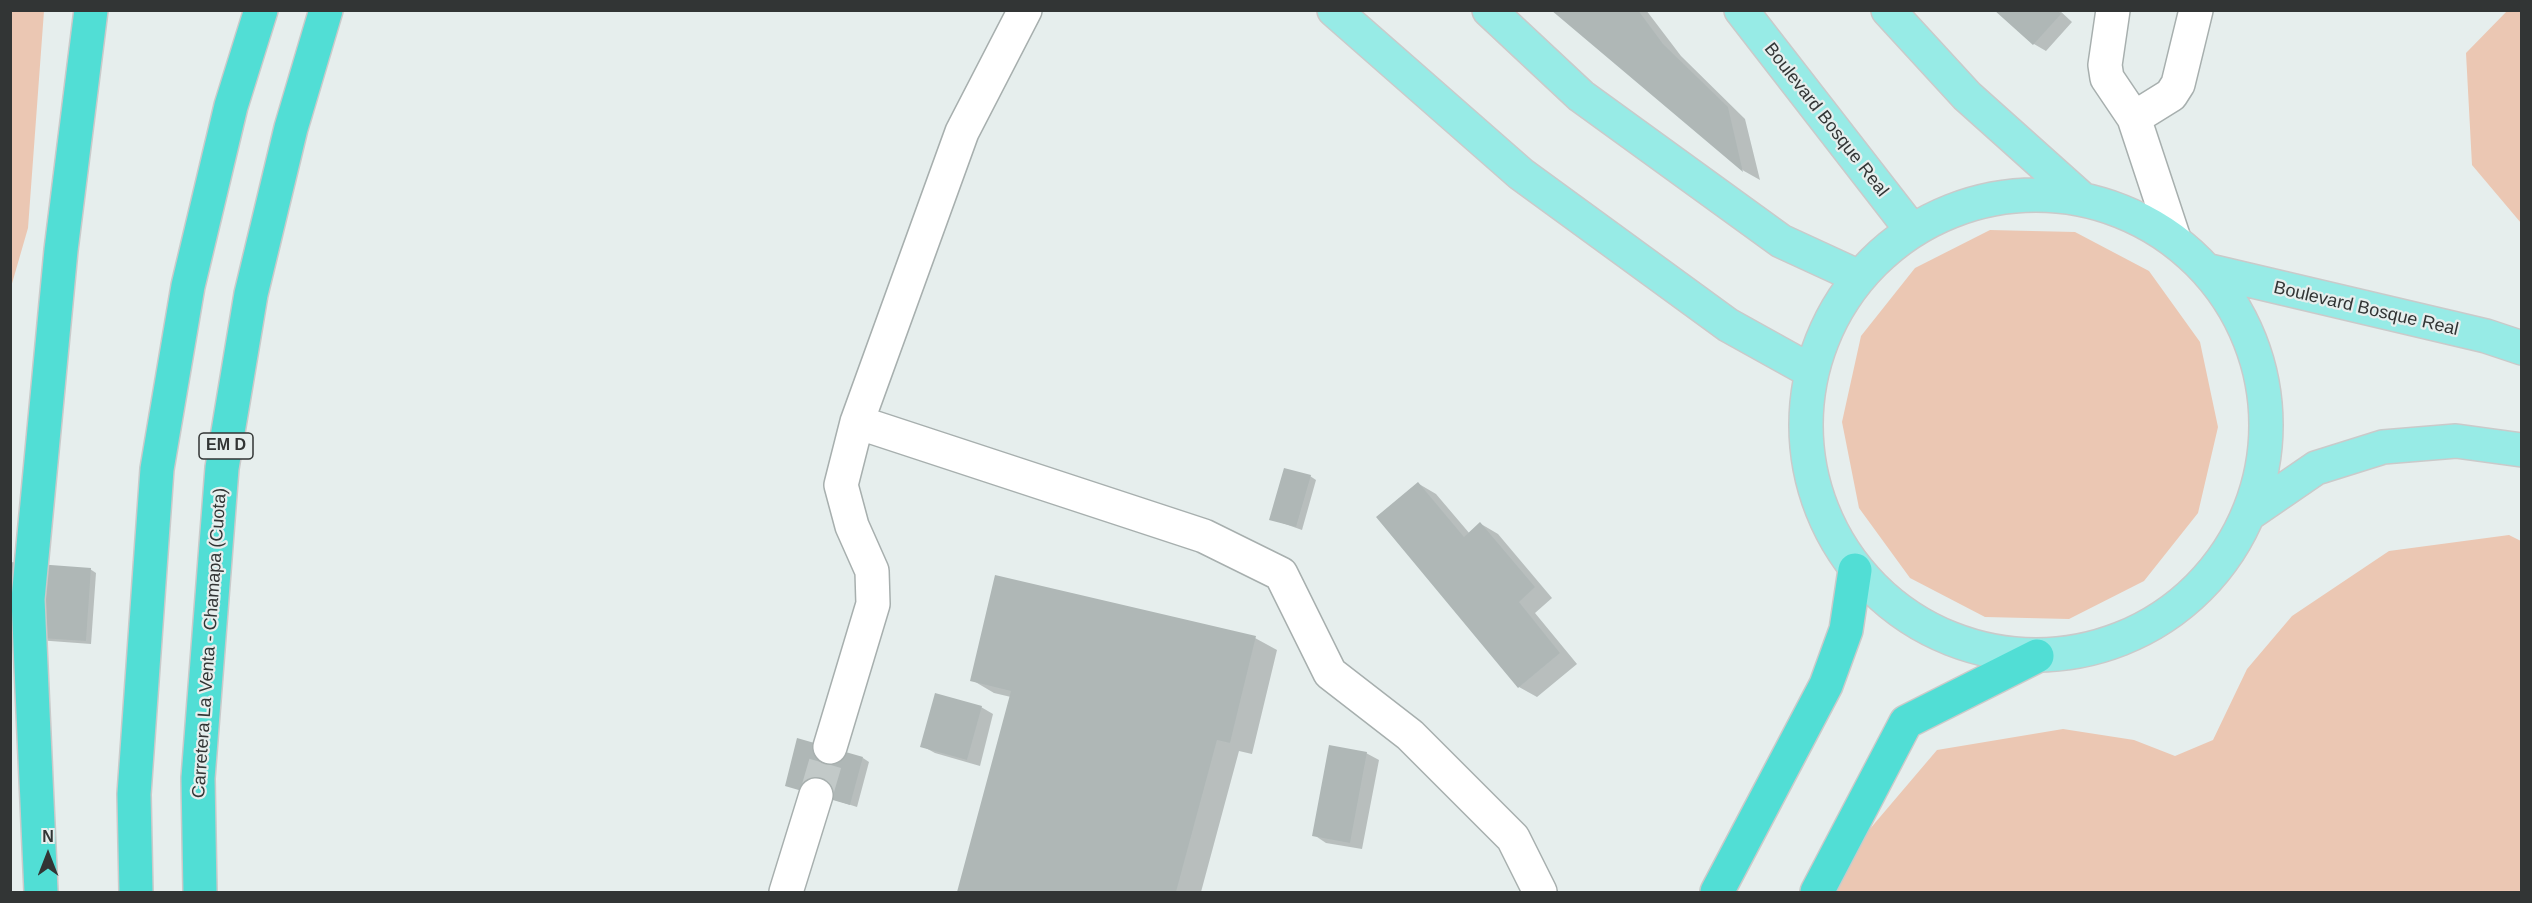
<!DOCTYPE html>
<style>
body{margin:0}
#map{position:relative;width:2532px;height:903px;overflow:hidden;background:#e6eeed;font-family:Arial,sans-serif}
canvas{display:block}
.frame{position:absolute;inset:0;border:12px solid #323535;pointer-events:none}
.north{position:absolute;left:18px;top:825px;width:60px;height:60px;-webkit-text-stroke:4px #e6eeed;paint-order:stroke;rotate:0deg;font-size:16px;font-weight:700;line-height:24px;text-align:center;color:#323535}
.north::after{content:'';display:block;margin:auto;width:21px;height:27px;background:#323535;clip-path:polygon(50% 0,100% 100%,50% 72%,0 100%)}
</style>
<div id="map">
<canvas width="2532" height="903"></canvas>
<div class="frame"></div>
<div class="north">N</div>
</div>
<script>
const c = document.querySelector('canvas').getContext('2d');
c.lineJoin = 'round';
function paint(path, color) { c.fillStyle = color; c.fill(path, 'evenodd'); }
const poly = rows => new Path2D(rows.map(r => 'M' + r).join(''));
function trace(path, color, width, dash) { c.strokeStyle = color; c.lineWidth = width; c.lineCap = dash ? 'butt' : 'round'; c.setLineDash(dash || []); c.stroke(path); }
function label(font, color, halo, rows, align = 'center') {
  c.font = font + ' Arial,sans-serif'; c.lineWidth = 4.5; c.setLineDash([]); c.textBaseline = 'middle'; c.strokeStyle = halo; c.fillStyle = color; for (const [text, x, y, turn = 0] of rows) {
    c.save(); c.translate(x, y); c.rotate((+turn || 0) * Math.PI / 180); c.textAlign = isNaN(turn) ? turn : align; if (halo) c.strokeText(text, 0, 0); c.fillText(text, 0, 0); c.restore();
  }
}
paint(poly([
 [11,10,44,11,28,228,11,287],
 [2508,10,2521,11,2521,223,2472,165,2466,53],
 [1990,230,2075,232,2149,271,2200,342,2218,427,2198,513,2144,581,2069,619,1985,617,1910,578,1859,508,1842,422,1861,336,1915,268],
 [2509,535,2521,541,2521,892,1828,892,1846,857,1937,750,2063,729,2134,740,2175,756,2213,740,2247,669,2292,616,2389,551]
]), '#ebc7b3');
paint(poly([
 [1553,10,1646,10,1681,56,1745,119,1760,180,1744,171],
 [1996,10,2059,10,2072,22,2046,51,2034,44],
 [1310,476,1316,480,1302,530,1271,519],
 [1419,484,1436,494,1470,534,1481,524,1498,534,1552,598,1535,613,1577,664,1537,697,1519,687],
 [10,564,90,569,96,573,91,644,10,638],
 [1255,638,1277,650,1252,754,1239,751,1201,892,959,892,1011,697,994,693,972,680],
 [981,707,993,714,980,766,935,753,922,746],
 [1366,753,1379,760,1362,849,1326,843,1314,835],
 [863,758,869,762,857,807,787,785]
]), '#0003');
paint(poly([
 [1551,10,1638,10,1663,44,1728,107,1743,172],
 [1994,10,2057,10,2061,14,2033,45],
 [1284,468,1311,475,1296,527,1269,520],
 [1418,482,1464,537,1480,522,1535,587,1519,602,1560,653,1518,688,1376,517],
 [10,562,91,568,86,641,10,636],
 [995,575,1256,636,1230,743,1217,740,1176,892,957,892,1011,691,970,681],
 [935,693,982,706,967,760,920,747],
 [797,738,863,757,850,805,785,786],
 [1329,745,1367,752,1350,843,1312,836]
]), '#afb7b6');
trace(poly([
 [816,795,830,747]
]), '#c2c9c8', 33, [33, 16]);
const minor = poly([
 [2113,10,2105,65,2107,78,2134,118,2174,239],
 [2134,118,2171,95,2178,84,2196,10],
 [857,422,1204,536,1281,574,1330,673,1410,735,1513,838,1540,892],
 [830,747,873,604,872,571,852,526,841,485,857,422,962,132,1025,10],
 [786,892,816,795]
]);
const major = poly([
 [1334,10,1521,174,1728,325,1809,370],
 [1489,10,1581,96,1781,241,1857,276],
 [1741,10,1911,229],
 [1888,10,1967,96,2081,198],
 '1806 425a230 230 0 1 1 460 0a230 230 0 1 1-460 0Z',
 [2210,271,2486,336,2522,348],
 [2249,514,2316,468,2383,447,2456,441,2522,450]
]);
const highway = poly([
 [41,892,28,599,61,250,91,10],
 [136,892,134,794,157,469,188,286,231,106,261,10],
 [200,892,198,778,222,468,251,294,291,128,326,10],
 [1717,892,1826,685,1846,630,1855,570],
 [1817,892,1906,722,2037,656]
]);
trace(minor, '#a7afae', 36);
trace(major, '#cacaca', 36);
trace(highway, '#cacaca', 36);
trace(minor, '#fff', 33);
trace(major, '#97ebe6', 33);
trace(highway, '#51ded5', 33);
for (const [x, y, w] of [
 [226,446,54]
]) { const box = new Path2D(); box.roundRect(x - w / 2, y - 13, w, 26, 4.5); c.fillStyle = '#e6eeed'; c.fill(box); trace(box, '#323535', 1.5); }
label('bold 16px', '#323535', null, [
 ["EM D",226,446]
]);
label('18px', '#323535', '#e6eeed', [
 ["Boulevard Bosque Real",1826,120,52],
 ["Boulevard Bosque Real",2366,309,13],
 ["Carretera La Venta - Chamapa (Cuota)",210,643,-86]
]);
</script>
